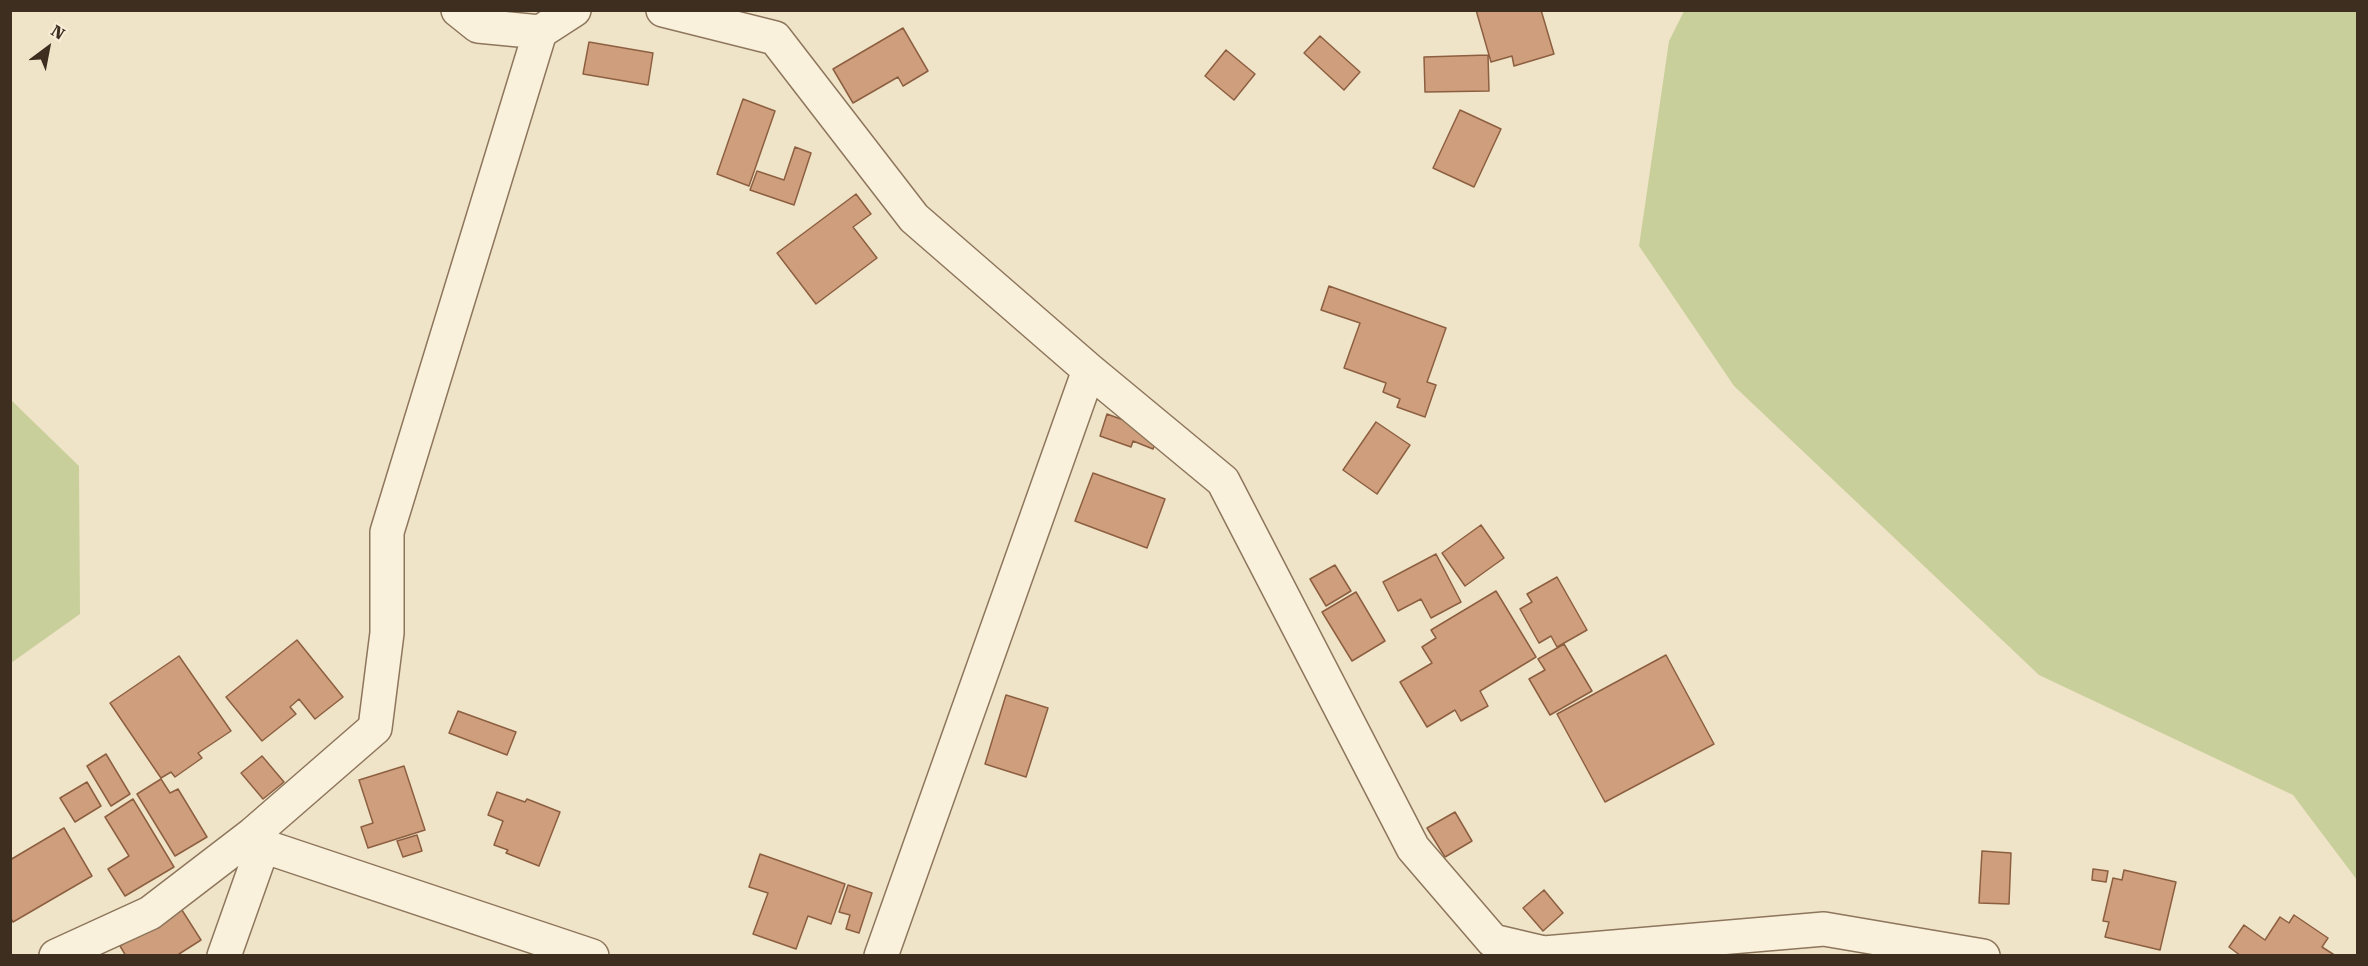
<!DOCTYPE html>
<style>
body{margin:0}
#map{position:relative;width:2368px;height:966px;overflow:hidden;background:#f0e4c8;font-family:"Roboto Serif",serif}
canvas{display:block}
.frame{position:absolute;inset:0;border:12px solid #3d2e20;pointer-events:none}
.north{position:absolute;left:18px;top:18px;width:60px;height:60px;-webkit-text-stroke:4px #f7eed8;paint-order:stroke;rotate:32deg;font-size:16px;font-weight:700;line-height:24px;text-align:center;color:#3d2e20}
.north::after{content:'';display:block;margin:auto;width:21px;height:27px;background:#3d2e20;clip-path:polygon(50% 0,100% 100%,50% 72%,0 100%)}
</style>
<div id="map">
<canvas width="2368" height="966"></canvas>
<div class="frame"></div>
<div class="north">N</div>
</div>
<script>
const c = document.querySelector('canvas').getContext('2d');
c.lineJoin = 'round';
function paint(path, color) { c.fillStyle = color; c.fill(path, 'evenodd'); }
const poly = rows => new Path2D(rows.map(r => 'M' + r).join(''));
function trace(path, color, width, dash) { c.strokeStyle = color; c.lineWidth = width; c.lineCap = dash ? 'butt' : 'round'; c.setLineDash(dash || []); c.stroke(path); }
paint(poly([
 [1684,11,2357,11,2357,880,2293,795,2039,675,1734,386,1639,246,1669,41],
 [10,399,79,466,80,614,11,663]
]), '#c9cf9b');
const building = poly([
 [1476,10,1541,10,1554,54,1514,66,1512,56,1491,62,1476,10],
 [903,28,928,71,903,86,898,77,853,103,833,69,903,28],
 [1320,36,1360,72,1344,90,1304,53,1320,36],
 [589,42,653,53,648,85,583,74,589,42],
 [1226,50,1255,74,1234,100,1205,76,1226,50],
 [1488,55,1489,91,1425,92,1424,57,1488,55],
 [743,99,775,111,749,186,717,174,743,99],
 [1460,110,1501,129,1474,187,1433,168,1460,110],
 [795,147,811,153,794,205,750,190,757,171,784,180,795,147],
 [856,194,871,214,853,227,877,258,816,304,777,253,856,194],
 [1329,286,1446,328,1427,382,1436,385,1425,417,1397,407,1400,399,1383,392,1386,383,1344,368,1360,323,1321,310,1329,286],
 [1107,414,1159,433,1153,449,1133,441,1131,447,1100,436,1107,414],
 [1376,422,1410,445,1377,494,1343,470,1376,422],
 [1093,473,1165,499,1147,548,1075,521,1093,473],
 [1481,525,1504,558,1465,586,1442,553,1481,525],
 [1436,554,1461,602,1431,618,1421,599,1398,611,1383,582,1436,554],
 [1335,565,1351,591,1326,606,1310,579,1335,565],
 [1557,577,1587,630,1557,647,1551,636,1539,643,1520,609,1532,602,1527,594,1557,577],
 [1496,591,1536,657,1480,691,1488,706,1461,721,1455,710,1427,727,1400,682,1432,663,1422,647,1436,638,1431,630,1496,591],
 [1356,592,1385,641,1352,661,1322,612,1356,592],
 [297,640,343,697,315,719,299,699,290,707,296,714,262,741,226,697,297,640],
 [1564,644,1592,691,1550,715,1529,679,1545,670,1538,659,1564,644],
 [1666,655,1714,744,1605,802,1557,714,1666,655],
 [179,656,231,731,198,753,202,758,175,777,171,772,161,778,110,703,179,656],
 [1006,695,1048,708,1026,777,985,764,1006,695],
 [458,711,516,732,507,755,449,733,458,711],
 [106,754,130,794,111,806,87,766,106,754],
 [262,756,284,782,263,799,241,773,262,756],
 [404,766,425,830,368,848,361,827,373,823,359,780,404,766],
 [161,779,170,793,178,789,207,837,175,856,137,794,161,779],
 [87,782,101,806,75,822,60,798,87,782],
 [497,792,525,802,527,799,560,812,539,866,506,853,508,850,494,845,503,821,488,815,497,792],
 [133,799,174,867,125,896,108,869,129,856,105,817,133,799],
 [1455,812,1472,841,1445,857,1427,828,1455,812],
 [64,828,92,876,13,922,10,917,10,860,64,828],
 [417,835,422,851,403,857,397,841,417,835],
 [1982,851,2011,853,2009,904,1979,903,1982,851],
 [760,854,845,884,831,924,808,916,796,949,753,934,768,893,749,887,760,854],
 [2093,869,2108,871,2106,882,2092,880,2093,869],
 [2124,870,2176,882,2160,950,2105,937,2109,922,2103,921,2113,878,2122,880,2124,870],
 [848,885,872,893,859,933,846,929,850,915,839,912,848,885],
 [1544,890,1563,913,1543,931,1523,908,1544,890],
 [180,907,201,940,179,954,180,956,126,956,120,946,180,907],
 [2294,915,2328,938,2322,947,2336,956,2241,956,2229,947,2244,925,2265,940,2280,917,2289,923,2294,915]
]);
paint(building, '#cf9f7d');
trace(building, '#8d5f41', 1.5);
const street = poly([
 [458,10,478,26,540,32,574,10],
 [663,10,775,38,914,218,1089,370,1223,481,1413,848,1493,941,1544,953,1824,929,1983,956],
 [253,834,263,846,592,956],
 [56,956,150,913,253,834,375,728,387,633,387,532,540,32],
 [224,956,263,846],
 [881,956,1089,370]
]);
trace(street, '#8d765c', 36);
trace(street, '#faf1dc', 33);
</script>
